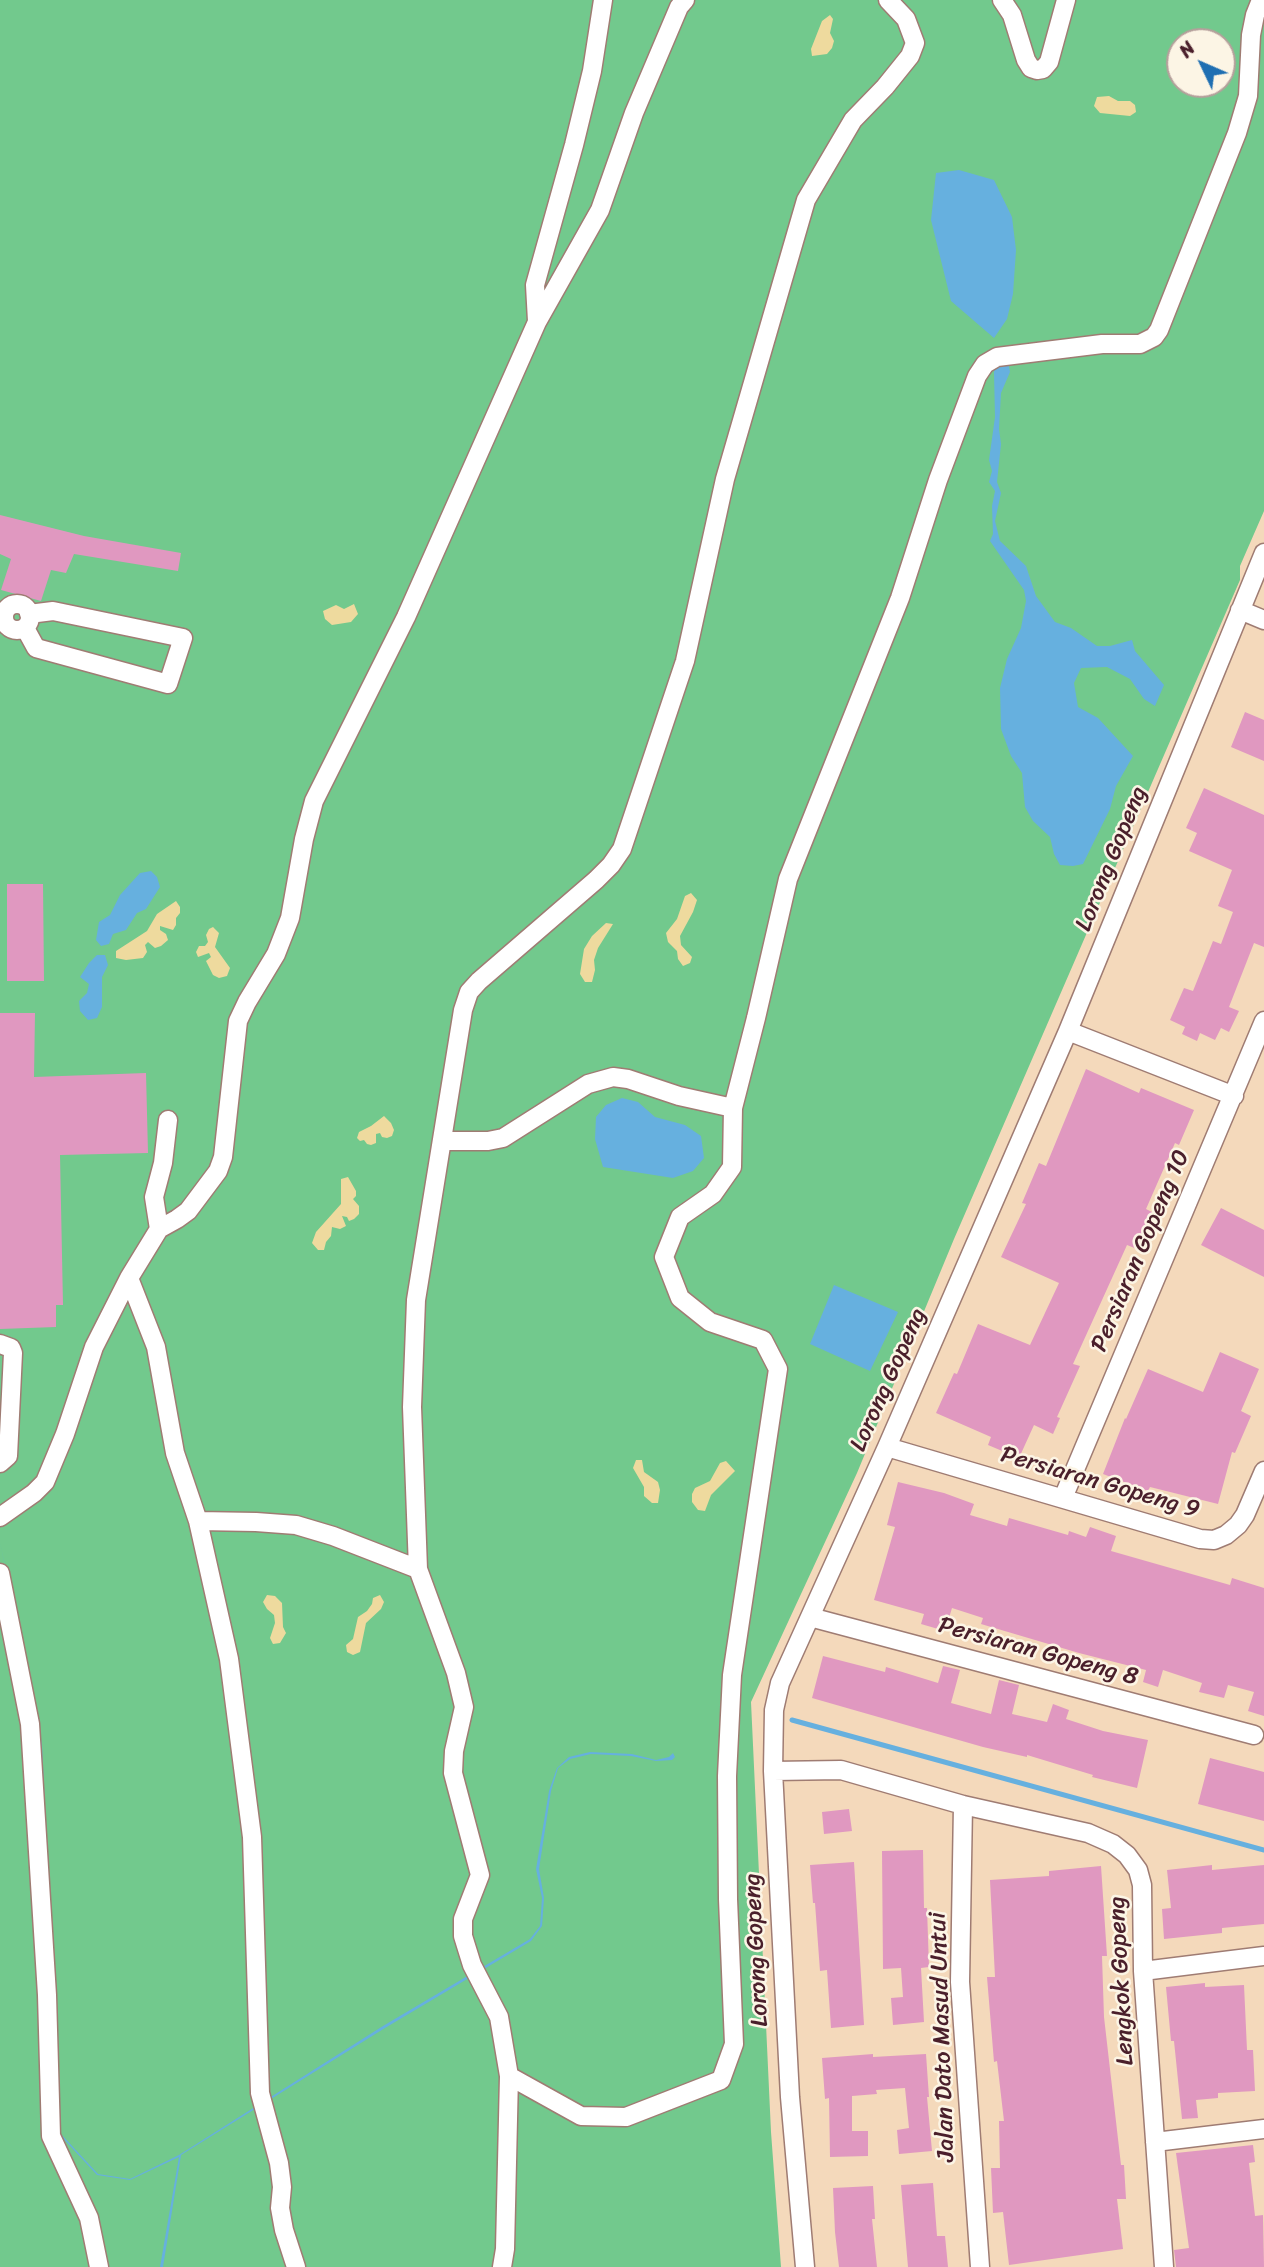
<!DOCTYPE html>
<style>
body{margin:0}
#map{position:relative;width:1264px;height:2267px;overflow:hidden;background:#f4d9bb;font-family:Sriracha,sans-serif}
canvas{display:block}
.north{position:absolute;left:1166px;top:28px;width:70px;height:70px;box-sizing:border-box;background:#fcf5e5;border:2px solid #b59f9b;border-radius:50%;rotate:314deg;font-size:19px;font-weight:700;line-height:28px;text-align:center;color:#4a1f2b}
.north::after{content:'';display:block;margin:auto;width:24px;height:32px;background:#1f6fb2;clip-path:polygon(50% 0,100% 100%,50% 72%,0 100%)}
</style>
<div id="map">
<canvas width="1264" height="2267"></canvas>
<div class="north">N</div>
</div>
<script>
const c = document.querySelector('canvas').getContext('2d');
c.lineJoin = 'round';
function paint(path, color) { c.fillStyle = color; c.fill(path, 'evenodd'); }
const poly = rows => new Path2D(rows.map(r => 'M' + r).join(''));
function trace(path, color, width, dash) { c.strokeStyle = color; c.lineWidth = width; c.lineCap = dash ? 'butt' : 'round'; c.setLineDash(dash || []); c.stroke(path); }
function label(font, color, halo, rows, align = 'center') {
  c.font = font + ' Sriracha,sans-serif'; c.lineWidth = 5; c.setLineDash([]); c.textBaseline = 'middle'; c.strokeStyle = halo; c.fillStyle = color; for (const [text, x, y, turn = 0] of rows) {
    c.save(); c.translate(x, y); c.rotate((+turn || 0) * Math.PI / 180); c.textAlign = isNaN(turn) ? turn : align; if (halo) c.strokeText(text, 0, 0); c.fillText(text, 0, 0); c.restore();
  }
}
paint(poly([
 [0,0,1264,0,1264,511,1240,566,1240,580,954,1239,857,1473,751,1702,771,2132,781,2267,0,2267],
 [1180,42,1222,42,1222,84,1180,84]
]), '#72c98d');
paint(poly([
 [830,15,833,19,830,33,834,41,832,48,827,54,812,56,811,49,822,21],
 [1109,96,1118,101,1130,101,1135,105,1136,112,1130,116,1100,113,1094,106,1097,97],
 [354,604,358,614,351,622,332,625,325,619,323,611,336,605,344,609],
 [691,893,697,900,693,912,680,936,681,945,692,957,690,963,683,966,678,959,677,951,668,942,666,933,677,919,685,896],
 [176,901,180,907,180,913,176,918,176,925,173,930,160,926,160,930,166,934,168,940,161,946,155,948,148,942,145,945,147,952,143,958,126,960,116,958,116,951,147,931,157,914],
 [606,923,613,924,598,948,594,960,595,970,592,982,585,982,580,974,584,949,592,936],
 [213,927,219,933,215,947,230,968,227,976,219,978,213,975,206,961,211,957,209,953,198,957,196,952,199,946,205,946,208,942,206,935,209,929],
 [384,1116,391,1123,394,1130,392,1136,387,1138,382,1137,380,1133,376,1134,376,1143,371,1145,367,1144,364,1140,360,1141,357,1138,359,1132,371,1126],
 [348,1177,356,1191,356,1196,353,1199,359,1206,359,1214,354,1219,349,1221,347,1217,342,1216,346,1226,340,1229,332,1227,331,1236,326,1242,324,1250,318,1250,312,1243,316,1232,341,1204,341,1179],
 [636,1460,642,1460,644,1472,658,1482,660,1490,658,1503,652,1503,644,1496,644,1487,633,1468],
 [726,1461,735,1471,711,1495,705,1511,698,1510,692,1502,692,1494,695,1488,710,1481,720,1463],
 [267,1595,275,1596,282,1603,283,1627,286,1633,280,1643,273,1644,270,1638,275,1623,274,1615,267,1609,263,1602],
 [380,1595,384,1602,381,1609,366,1623,360,1652,353,1655,347,1652,346,1645,353,1639,358,1617,367,1611,372,1604,373,1598]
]), '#eeda9e');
paint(poly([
 [959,170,994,180,1012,217,1016,250,1013,294,1007,319,994,338,951,301,931,220,936,173],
 [1007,355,1010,372,1001,393,999,429,1001,444,997,482,1001,493,995,521,1000,541,1026,566,1036,596,1055,622,1071,628,1097,646,1110,646,1132,640,1135,651,1164,685,1155,706,1144,699,1130,679,1107,667,1081,668,1074,683,1078,707,1098,718,1133,756,1116,786,1110,809,1083,864,1073,866,1060,865,1054,854,1050,837,1033,821,1025,807,1022,773,1011,756,1001,729,1000,688,1007,659,1021,628,1026,601,1024,590,990,541,993,534,992,506,995,491,989,482,992,471,989,460,995,417,994,373,995,358],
 [151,871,157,877,160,887,146,909,137,913,126,930,113,934,109,944,101,946,96,940,99,922,110,915,120,895,140,873],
 [97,955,105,955,108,965,102,977,102,1007,97,1018,88,1020,80,1011,79,1001,87,993,89,984,80,977,89,963],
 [622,1098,638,1102,655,1117,685,1125,701,1136,704,1158,693,1171,673,1178,603,1167,595,1139,596,1117,606,1105],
 [834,1285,898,1312,870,1371,810,1344],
 [0,1542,42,1744,61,2134,98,2174,130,2179,179,2155,383,2026,530,1939,540,1926,542,1898,536,1869,549,1791,557,1768,569,1757,590,1752,632,1754,656,1760,669,1757,673,1753,675,1757,672,1760,656,1761,631,1756,591,1754,570,1759,558,1768,551,1791,539,1869,544,1898,542,1926,531,1941,385,2028,181,2155,163,2267,160,2267,179,2157,130,2180,97,2175,60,2135,41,1745]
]), '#66b0df');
trace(poly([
 [792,1720,1264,1850]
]), '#66b0df', 5);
paint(poly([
 [0,515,84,536,181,553,178,571,74,554,66,573,51,570,41,601,1,590,11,559,0,554],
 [1245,712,1264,720,1264,761,1231,747],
 [1204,788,1264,815,1264,947,1254,943,1229,1007,1239,1011,1229,1032,1221,1028,1215,1040,1200,1033,1197,1041,1182,1034,1185,1027,1170,1020,1184,988,1193,991,1213,941,1221,944,1233,912,1218,906,1232,870,1189,851,1197,833,1186,828],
 [7,884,43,884,44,981,7,981],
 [0,1013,35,1013,34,1077,146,1073,148,1153,60,1155,63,1305,56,1305,56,1327,0,1329],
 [1086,1069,1139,1093,1141,1088,1194,1110,1179,1145,1175,1143,1146,1209,1152,1212,1137,1249,1127,1245,1073,1364,1080,1366,1057,1417,1060,1418,1053,1434,1034,1425,1019,1458,988,1445,991,1437,936,1413,954,1373,957,1374,978,1324,1030,1345,1059,1283,1001,1257,1026,1204,1022,1203,1039,1163,1046,1166],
 [1221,1208,1264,1230,1264,1277,1201,1245],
 [1220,1352,1259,1369,1241,1411,1251,1416,1235,1453,1232,1452,1218,1504,1150,1487,1148,1491,1103,1474,1125,1418,1126,1419,1148,1369,1203,1392],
 [898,1482,944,1493,974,1504,970,1515,1007,1526,1009,1518,1068,1535,1069,1531,1086,1537,1090,1527,1116,1536,1111,1551,1230,1585,1232,1578,1264,1588,1264,1716,1248,1711,1254,1692,1228,1685,1224,1698,1199,1692,1202,1683,1163,1670,1158,1687,1143,1682,1146,1670,1079,1653,981,1624,983,1618,952,1608,945,1631,921,1624,924,1614,874,1600,895,1527,887,1525],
 [823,1656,885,1672,886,1667,938,1683,943,1666,960,1670,951,1703,991,1714,999,1680,1019,1685,1012,1714,1047,1722,1053,1704,1069,1710,1066,1719,1103,1731,1148,1740,1137,1788,1092,1777,1093,1775,1027,1755,1027,1757,983,1747,812,1698],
 [1210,1758,1264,1772,1264,1821,1198,1804],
 [849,1809,852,1831,824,1834,822,1812],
 [923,1850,924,1908,927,1908,929,1967,921,1968,924,2022,893,2025,891,1998,903,1997,901,1968,883,1969,882,1851],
 [854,1862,864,2025,831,2028,827,1970,820,1971,815,1903,813,1903,810,1865],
 [1212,1865,1212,1870,1264,1865,1264,1924,1222,1928,1222,1933,1164,1939,1162,1909,1171,1908,1167,1870],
 [1101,1866,1107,1956,1102,1956,1104,2017,1121,2165,1124,2165,1126,2199,1117,2199,1123,2249,1009,2265,1003,2212,993,2213,991,2168,1000,2168,999,2121,1004,2121,997,2061,994,2062,987,1977,995,1977,990,1880,1049,1876,1049,1871],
 [1205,1983,1205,1987,1244,1985,1247,2050,1253,2050,1255,2091,1218,2093,1218,2098,1196,2100,1198,2118,1182,2119,1174,2041,1171,2041,1166,1987],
 [873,2054,873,2057,926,2054,929,2097,927,2097,932,2151,899,2154,897,2130,909,2128,905,2088,876,2090,877,2094,852,2096,852,2131,868,2131,868,2156,830,2157,829,2098,825,2099,822,2058],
 [1253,2145,1255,2162,1249,2163,1255,2216,1263,2215,1264,2267,1176,2267,1174,2250,1189,2248,1176,2153],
 [933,2183,937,2236,945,2236,948,2267,908,2267,901,2185],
 [873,2186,875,2219,872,2219,877,2267,839,2267,835,2232,833,2188]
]), '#e098c0');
const minor = poly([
 [1002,0,1012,15,1026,60,1031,68,1037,70,1043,69,1049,62,1066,0],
 [537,321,535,285,574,145,592,71,603,0],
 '4 617a13 13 0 1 1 26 0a13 13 0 1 1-26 0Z',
 [1240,610,1264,620],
 [25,628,36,648,168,684,183,638,53,611,29,614],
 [1068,1031,1234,1096],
 [733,1108,756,1018,788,879,900,598,938,480,977,376,985,364,997,357,1102,344,1140,344,1154,337,1159,330,1237,133,1248,96,1251,35,1255,15,1261,0],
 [443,1141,488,1141,503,1138,588,1084,613,1077,628,1079,679,1096,733,1108,732,1167,713,1194,680,1217,664,1257,680,1298,710,1322,763,1340,778,1369,732,1675,727,1776,728,1899,734,2044,721,2080,626,2117,581,2116,509,2076],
 [159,1229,154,1197,163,1163,168,1120],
 [0,1344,11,1348,13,1353,8,1456,0,1463],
 [887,1447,1200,1539,1214,1540,1226,1535,1238,1525,1245,1515,1264,1471],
 [1063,1498,1264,1021],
 [0,1517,34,1493,45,1482,65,1434,94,1347,129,1278],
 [198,1521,256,1522,296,1525,333,1536,418,1569],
 [0,1573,30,1724,47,1995,51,2136,89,2218,99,2267],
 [810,1617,1254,1735],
 [773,1771,841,1770,963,1805,1088,1833,1113,1844,1127,1855,1138,1870,1142,1885,1143,1971,1164,2267],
 [963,1805,960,1982,980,2267],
 [1143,1971,1264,1956],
 [1155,2142,1264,2129],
 [296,2267,284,2230,280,2208,282,2187,279,2163,260,2093,252,1837,229,1659,198,1521,175,1453,156,1347,129,1278,159,1229,177,1219,188,1211,218,1171,223,1157,238,1021,247,1002,276,954,290,918,304,839,314,801,406,617,537,322,600,210,634,113,679,7,685,0],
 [502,2267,505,2249,509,2076,499,2017,472,1965,463,1936,463,1919,480,1875,453,1773,454,1751,464,1707,456,1673,418,1569,412,1407,416,1300,463,1010,469,992,479,981,596,880,611,865,622,849,685,661,725,479,806,200,853,120,885,87,910,56,915,43,906,19,888,0],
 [805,2267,790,2097,773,1771,774,1710,780,1683,887,1447,1068,1031,1264,553]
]);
trace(minor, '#9f7c73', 21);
trace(minor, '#fff', 18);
label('24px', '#4a1f2b', '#fcf5e5', [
 ["Lorong Gopeng",1112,859,-68],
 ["Persiaran Gopeng 10",1141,1251,-67],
 ["Lorong Gopeng",889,1380,-66],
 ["Persiaran Gopeng 9",1100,1483,16],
 ["Persiaran Gopeng 8",1038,1652,15],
 ["Lorong Gopeng",757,1950,-93],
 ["Lengkok Gopeng",1122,1981,-93],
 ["Jalan Dato Masud Untui",943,2037,-92]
]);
</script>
